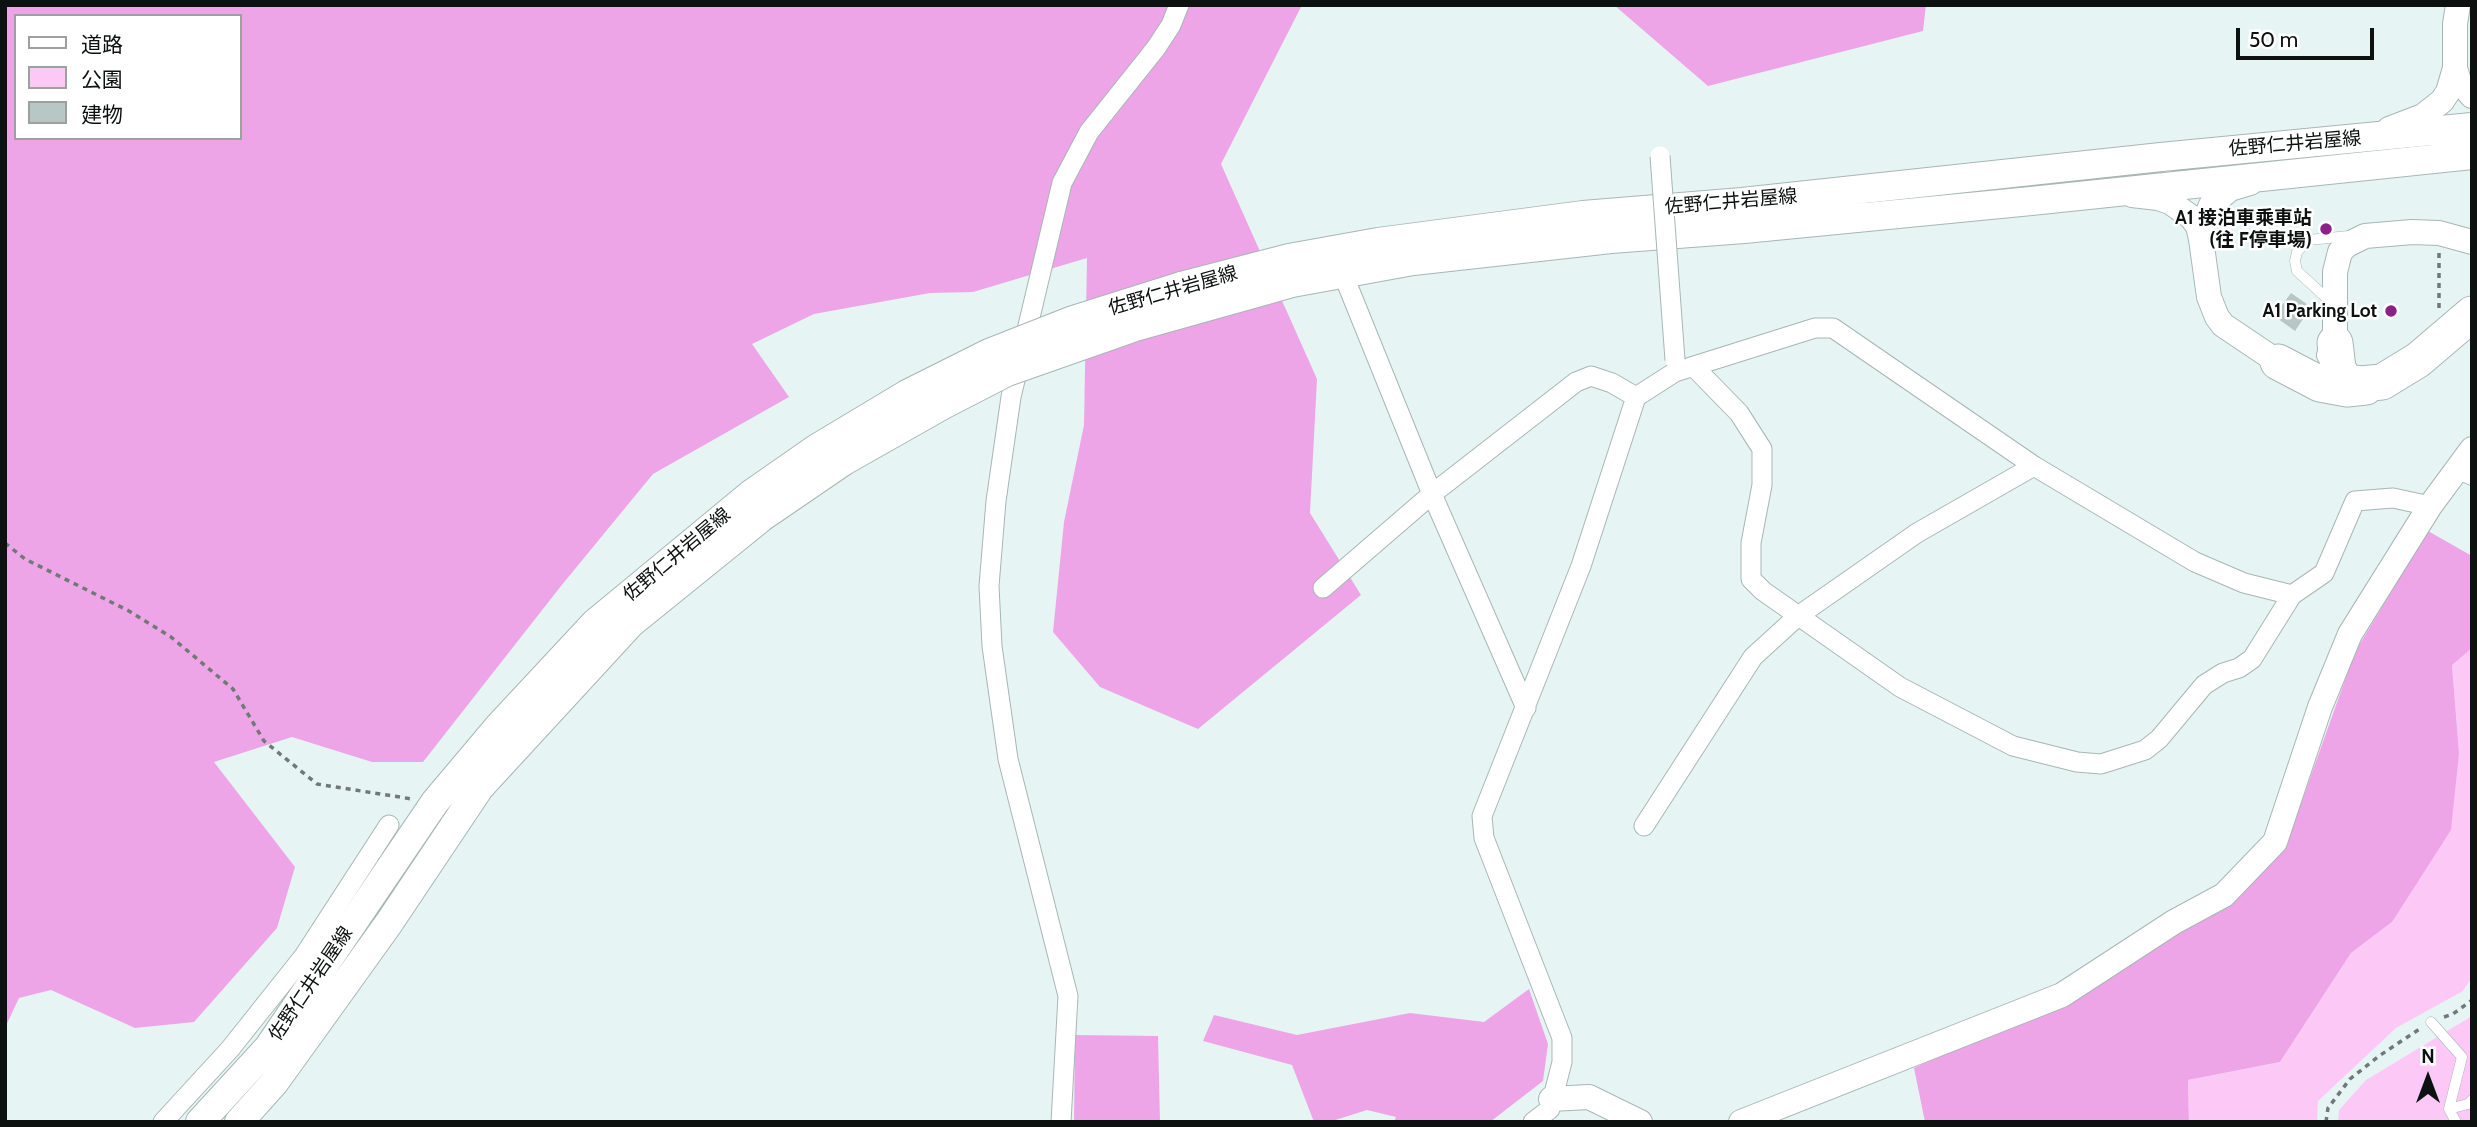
<!DOCTYPE html>
<meta charset="utf-8">
<style>
body{margin:0}
#map{position:relative;width:2477px;height:1127px;overflow:hidden;background:#e6f5f3;font-family:Cabin,"Noto Sans JP",sans-serif}
canvas{display:block}
.frame{position:absolute;inset:0;border:7px solid #0d1211;pointer-events:none}
.legend{position:absolute;left:14px;top:14px;width:228px;height:126px;box-sizing:border-box;background:#fff;border:2px solid #9ea0a0;margin:0;padding:9px 12px;list-style:none;font-size:21px;color:#0d1211}
.legend li{display:flex;align-items:center;gap:14px;height:35px}
.legend b{width:35px;border:2px solid #9ea0a0}
.north{position:absolute;left:2393px;top:1043px;width:70px;height:70px;-webkit-text-stroke:5px #fff;paint-order:stroke;rotate:0deg;font-size:19px;font-weight:700;line-height:28px;text-align:center;color:#0d1211}
.north::after{content:'';display:block;margin:auto;width:24px;height:32px;background:#0d1211;clip-path:polygon(50% 0,100% 100%,50% 72%,0 100%)}
.scale{position:absolute;left:2236px;top:28px;width:138px;height:32px;box-sizing:border-box;border:4px solid #0d1211;border-top:0;padding-left:9px;font-size:21px;line-height:24px;white-space:nowrap;color:#0d1211;-webkit-text-stroke:5px #fff;paint-order:stroke}
</style>
<div id="map">
<canvas width="2477" height="1127"></canvas>
<div class="frame"></div>
<ul class="legend">
<li><b style="height:9px;background:#fff"></b>道路</li>
<li><b style="height:19px;background:#fcc9f7"></b>公園</li>
<li><b style="height:19px;background:#b8c6c4"></b>建物</li>
</ul>
<div class="north">N</div>
<div class="scale">50 m</div>
</div>
<script>
const c = document.querySelector('canvas').getContext('2d');
c.lineJoin = 'round';
function paint(path, color) { c.fillStyle = color; c.fill(path, 'evenodd'); }
const poly = rows => new Path2D(rows.map(r => 'M' + r).join(''));
function trace(path, color, width, dash) { c.strokeStyle = color; c.lineWidth = width; c.lineCap = dash ? 'butt' : 'round'; c.setLineDash(dash || []); c.stroke(path); }
function label(font, color, halo, rows, align = 'center') {
  c.font = font + ' Cabin,"Noto Sans JP",sans-serif'; c.lineWidth = 5; c.setLineDash([]); c.textBaseline = 'middle'; c.strokeStyle = halo; c.fillStyle = color; for (const [text, x, y, turn = 0] of rows) {
    c.save(); c.translate(x, y); c.rotate((+turn || 0) * Math.PI / 180); c.textAlign = isNaN(turn) ? turn : align; if (halo) c.strokeText(text, 0, 0); c.fillText(text, 0, 0); c.restore();
  }
}
paint(poly([
 [2472,635,2472,977,2463,991,2396,1028,2318,1101,2317,1122,2189,1122,2188,1080,2280,1062,2351,953,2392,922,2459,753,2451,652],
 [2472,1016,2472,1122,2338,1122,2339,1110,2366,1080]
]), '#fcc9f7');
paint(poly([
 [5,5,1302,5,1221,164,1317,379,1310,513,1361,595,1198,729,1100,687,1053,632,1064,522,1084,425,1087,258,973,292,930,293,814,314,752,344,789,397,653,474,561,586,423,762,372,762,292,737,214,762,295,867,277,928,194,1022,135,1028,51,990,19,998,5,1028],
 [16,16,240,16,240,138,16,138],
 [1614,5,1926,5,1923,31,1708,86],
 [2428,531,2472,556,2472,648,2452,665,2459,753,2451,830,2392,922,2351,953,2280,1062,2188,1080,2189,1122,1925,1122,1914,1068,2105,982,2288,840,2355,652],
 [1529,989,1548,1044,1543,1081,1490,1122,1394,1122,1396,1117,1367,1110,1329,1122,1314,1122,1292,1065,1203,1041,1214,1015,1297,1035,1410,1013,1484,1022],
 [1075,1035,1158,1036,1160,1122,1074,1122]
]), '#eda5e8');
paint(poly([
 [2291,293,2311,307,2295,331,2274,316]
]), '#b8c6c4');
const service = poly([
 [2332,303,2297,271,2295,261,2297,252,2308,240,2349,236],
 [2431,1022,2462,1057,2449,1109,2468,1104,2472,1100],
 [2449,1109,2456,1122]
]);
const pedestrian = poly([
 [2456,471,2472,478]
]);
const minor = poly([
 [1343,274,1432,494,1526,708],
 [1694,367,1739,413,1762,449,1762,485,1751,543,1751,579,1763,591,1900,687,2013,746,2077,762,2101,764,2145,750,2159,739,2204,685,2223,673,2239,668,2252,659,2292,595,2324,573,2355,501,2393,498,2430,506],
 [1323,588,1432,494,1576,382,1591,376,1612,383,1636,397],
 [1644,826,1753,657,1798,616,1917,533,2034,466],
 [163,1122,230,1049,304,956,389,825],
 [1061,1122,1068,996,1008,759,992,646,989,586,996,501,1011,397,1062,183,1089,132,1156,48,1171,25,1179,5],
 [1533,1122,1550,1109,1562,1062,1562,1038,1484,838,1482,816,1581,566,1636,397,1675,372,1815,328,1833,328,2034,466,2195,562,2244,583,2292,595]
]);
const tertiary = poly([
 [2455,68,2459,81,2472,96],
 [2389,129,2423,116,2442,101,2448,92,2455,68,2455,24,2458,5],
 [2132,195,2158,198,2170,202,2191,217,2198,226,2201,239,2209,297,2217,317,2223,325,2278,362,2293,367],
 [2201,239,2202,226,2211,205,2230,189,2250,183],
 [2329,355,2335,343,2335,272,2340,252,2347,245,2365,236,2412,232,2439,233,2472,242],
 [1551,1099,1589,1097,1640,1122],
 [1741,1122,2062,995,2174,922,2224,895,2275,842,2320,707,2350,634,2430,506,2472,449]
]);
const secondary = poly([
 [1181,286,1289,258,1378,242,1583,215,1742,202,2161,157,2472,127],
 [1192,311,1292,283,1413,261,1611,239,1744,229,2031,201,2472,155],
 [200,1122,268,1048,435,802,499,726,595,623,751,494],
 [239,1122,274,1083,323,1015,389,923,480,787,631,623,762,517]
]);
const motorway = poly([
 [2335,343,2338,368,2342,376,2349,382,2360,384,2382,382,2418,360,2472,314],
 [2278,362,2320,384,2347,389,2366,387]
]);
trace(service, '#a8b6b4', 11);
trace(pedestrian, '#a8b6b4', 16);
trace(minor, '#a8b6b4', 21);
trace(tertiary, '#a8b6b4', 26);
trace(secondary, '#a8b6b4', 30);
trace(motorway, '#a8b6b4', 37);
trace(poly([
 [2439,253,2439,308],
 [5,543,25,559,129,611,171,637,233,689,264,741,317,784,412,799],
 [2444,1017,2453,1014,2472,1000],
 [2326,1122,2328,1108,2350,1079,2379,1056,2421,1028]
]), '#707978', 3.5, [5, 5]);
trace(service, '#fff', 10);
trace(pedestrian, '#fff', 14);
trace(minor, '#fff', 19);
trace(tertiary, '#fff', 24);
trace(secondary, '#fff', 28);
trace(motorway, '#fff', 35);
const minorBridge = poly([
 [1660,156,1675,360]
]);
const secondaryBridge = poly([
 [751,494,817,448,907,394,989,353,1073,320,1181,286],
 [762,517,844,461,943,405,1007,372,1135,327,1192,311]
]);
trace(minorBridge, '#a8b6b4', 21, []);
trace(secondaryBridge, '#a8b6b4', 30, []);
trace(minorBridge, '#fff', 19);
trace(secondaryBridge, '#fff', 28);
for (const [x, y, r, color] of [
 [2326,229,7,"#8b2288"],
 [2391,311,7,"#8b2288"]
]) { const dot = new Path2D(); dot.arc(x, y, r, 0, 2 * Math.PI); c.fillStyle = color; c.fill(dot); trace(dot, '#fff', 2.5); }
label('19px', '#0d1211', '#fff', [
 ["佐野仁井岩屋線",2295,144,-5],
 ["佐野仁井岩屋線",1731,202,-5],
 ["佐野仁井岩屋線",1173,291,-16],
 ["佐野仁井岩屋線",677,555,-40],
 ["佐野仁井岩屋線",311,984,-56]
]);
label('bold 19px', '#0d1211', '#fff', [
 ["A1 接泊車乘車站",2312,218],
 ["(往 F停車場)",2312,240],
 ["A1 Parking Lot",2377,311]
], 'right');
</script>
